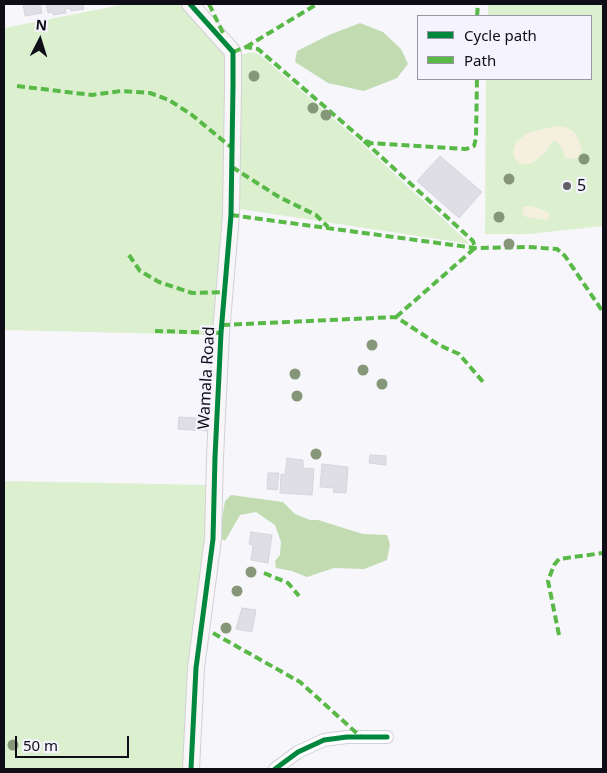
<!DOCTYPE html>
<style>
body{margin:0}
#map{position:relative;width:607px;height:773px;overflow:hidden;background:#f6f6fb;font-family:"Noto Sans",sans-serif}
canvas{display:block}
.frame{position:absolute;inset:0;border:5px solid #0f0e16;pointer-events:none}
.legend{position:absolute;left:417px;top:15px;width:175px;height:65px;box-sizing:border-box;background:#f4f3fe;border:1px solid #9897a1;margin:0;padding:6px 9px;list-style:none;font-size:15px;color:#0f0e16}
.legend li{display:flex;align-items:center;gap:10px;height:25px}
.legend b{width:25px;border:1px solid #9897a1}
.north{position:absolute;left:15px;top:15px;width:50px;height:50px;-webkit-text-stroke:4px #f4f3fe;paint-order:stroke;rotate:5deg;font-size:14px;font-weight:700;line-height:20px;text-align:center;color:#0f0e16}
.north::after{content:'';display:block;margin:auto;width:18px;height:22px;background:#0f0e16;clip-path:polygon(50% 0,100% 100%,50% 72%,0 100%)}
.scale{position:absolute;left:15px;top:736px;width:114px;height:22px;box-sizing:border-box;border:2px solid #0f0e16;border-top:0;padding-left:6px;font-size:15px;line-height:18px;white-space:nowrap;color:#0f0e16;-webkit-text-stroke:4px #f4f3fe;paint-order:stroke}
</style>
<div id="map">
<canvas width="607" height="773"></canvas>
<div class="frame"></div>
<ul class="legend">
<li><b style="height:6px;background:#00873e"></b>Cycle path</li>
<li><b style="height:6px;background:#58b947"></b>Path</li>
</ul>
<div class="north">N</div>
<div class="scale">50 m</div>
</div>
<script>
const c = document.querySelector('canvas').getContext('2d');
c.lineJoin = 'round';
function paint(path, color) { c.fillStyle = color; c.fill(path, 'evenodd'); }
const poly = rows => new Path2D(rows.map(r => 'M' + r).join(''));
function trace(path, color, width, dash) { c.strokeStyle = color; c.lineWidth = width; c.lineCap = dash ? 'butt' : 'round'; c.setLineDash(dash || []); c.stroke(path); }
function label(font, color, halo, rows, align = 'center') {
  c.font = font + ' "Noto Sans",sans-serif'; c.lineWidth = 4.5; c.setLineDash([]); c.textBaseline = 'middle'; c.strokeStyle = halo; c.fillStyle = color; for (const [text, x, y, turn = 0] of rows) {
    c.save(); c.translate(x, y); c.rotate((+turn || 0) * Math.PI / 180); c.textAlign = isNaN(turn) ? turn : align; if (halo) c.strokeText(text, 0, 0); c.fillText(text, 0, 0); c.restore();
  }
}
paint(poly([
 [126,4,183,4,225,51,227,211,217,335,4,330,4,28],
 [488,4,603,4,603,226,528,234,485,234,486,79,591,79,591,16,488,16],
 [253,52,260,55,358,140,470,244,240,209,239,55],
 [4,481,211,485,189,769,4,769]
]), '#dcf0d0');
paint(poly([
 [360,23,383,32,401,49,408,64,397,78,364,91,328,83,295,62,297,51,329,35],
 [231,495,283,502,295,514,310,520,318,520,363,534,387,535,390,544,387,560,364,569,334,568,307,577,292,571,276,568,275,561,280,555,281,542,275,525,256,512,240,515,225,541,222,539,222,519,225,501]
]), '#c2dbb1');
paint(poly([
 [556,126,565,127,573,131,577,136,582,150,580,155,577,158,568,159,565,157,561,146,556,141,552,142,546,152,531,164,520,164,515,159,513,152,516,142,522,137,530,132],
 [531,206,548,212,549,214,549,218,545,220,526,217,522,213,523,207]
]), '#f5f0de');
const building = poly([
 [23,4,40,4,42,13,25,16,23,4],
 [46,4,83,4,84,9,71,11,70,8,65,9,66,13,53,15,53,12,48,13,46,4],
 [440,156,482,192,459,218,417,181,440,156],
 [198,416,208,417,207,431,178,429,179,417,197,418,198,416],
 [370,455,386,456,386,465,369,463,370,455],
 [287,458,303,460,303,468,314,469,312,495,280,493,281,474,285,475,287,458],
 [322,464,348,467,346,493,333,492,334,488,320,487,322,464],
 [268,473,279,473,277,490,267,489,268,473],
 [251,532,272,535,268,563,251,560,253,545,249,544,251,532],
 [242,608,256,610,252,632,236,629,242,608]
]);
paint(building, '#dfdee5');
trace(building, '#d6d4dc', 1);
const street = poly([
 [275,769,298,752,324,740,347,737,387,737]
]);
const secondary = poly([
 [190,4,233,52,233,86,231,215,221,333,215,457,213,539,196,668,191,769]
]);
trace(street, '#d2d1d8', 14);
trace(secondary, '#d2d1d8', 18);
trace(street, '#fefefe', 12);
trace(secondary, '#f9f6f7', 16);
trace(poly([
 [209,4,224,35],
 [477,16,478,4],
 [246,47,317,4],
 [233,52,246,47,258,49,362,139,371,143,466,149,474,146,476,138,477,79],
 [17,86,92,95,121,91,150,93,169,100,192,115,232,148],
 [364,141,473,241,475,248,396,317],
 [232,167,279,197,316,215,328,227],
 [231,215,475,248,528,247,557,249,565,256,603,312],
 [129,255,140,271,159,282,192,293,225,292],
 [222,325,396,317,439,345,459,354,484,383],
 [155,331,221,333],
 [264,573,288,583,299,596],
 [213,633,300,682,361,737],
 [559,635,548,581,554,565,559,559,603,553]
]), '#58b947', 4, [8, 4]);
trace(poly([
 [190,4,233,52,233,86,231,215,221,333,215,457,213,539,196,668,191,769],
 [275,769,298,752,324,740,347,737,387,737]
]), '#00873e', 5);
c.fillStyle = '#869679';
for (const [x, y] of [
 [254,76],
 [313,108],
 [326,115],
 [584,159],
 [509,179],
 [499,217],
 [509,244],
 [372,345],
 [363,370],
 [295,374],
 [382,384],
 [297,396],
 [316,454],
 [251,572],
 [237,591],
 [226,628],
 [13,745]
]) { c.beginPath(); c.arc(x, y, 5.5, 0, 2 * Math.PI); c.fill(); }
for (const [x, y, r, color] of [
 [567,186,5,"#605f66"]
]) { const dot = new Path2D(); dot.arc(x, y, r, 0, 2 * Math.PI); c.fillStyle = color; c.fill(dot); trace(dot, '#f4f3fe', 2); }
label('16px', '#0f0e16', '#f4f3fe', [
 ["5",577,186]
], 'left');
label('16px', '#0f0e16', '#f4f3fe', [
 ["Wamala Road",207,378,-87]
]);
</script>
